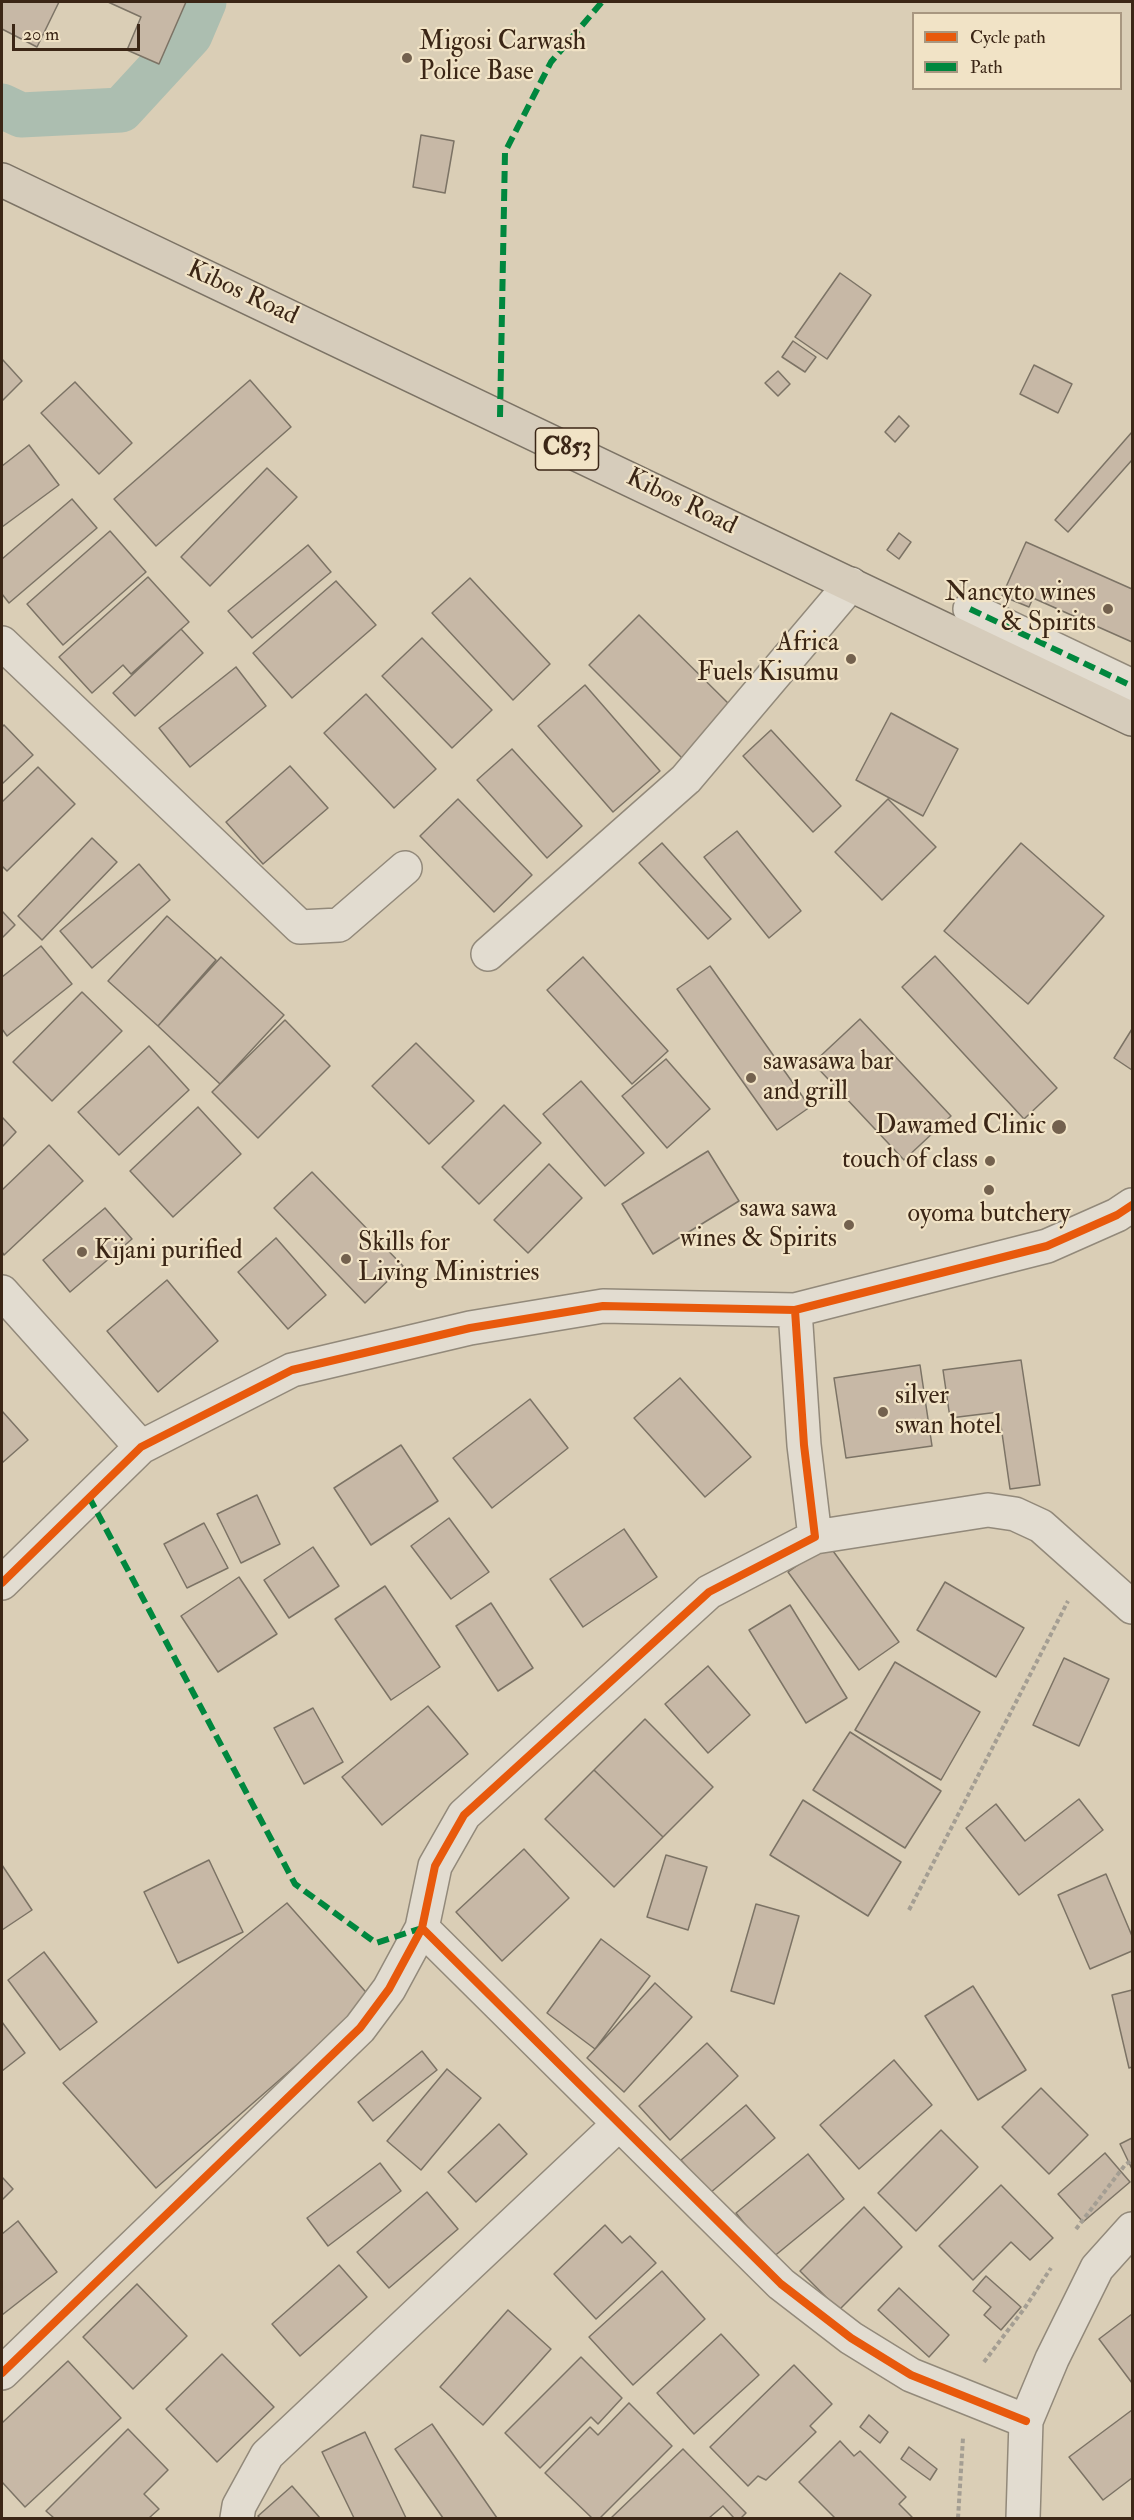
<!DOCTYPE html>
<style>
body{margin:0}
#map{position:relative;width:1134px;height:2520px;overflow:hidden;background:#daceb6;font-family:"IM FELL Double Pica",serif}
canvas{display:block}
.frame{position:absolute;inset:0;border:3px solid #3b2616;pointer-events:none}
.legend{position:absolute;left:912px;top:12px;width:210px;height:78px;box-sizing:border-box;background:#f1e3c6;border:2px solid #a89780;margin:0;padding:8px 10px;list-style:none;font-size:18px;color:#3b2616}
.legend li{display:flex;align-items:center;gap:12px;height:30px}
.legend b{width:30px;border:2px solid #a89780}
.scale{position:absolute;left:12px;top:24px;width:128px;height:27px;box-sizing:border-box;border:3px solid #3b2616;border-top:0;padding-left:8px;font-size:18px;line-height:21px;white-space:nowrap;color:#3b2616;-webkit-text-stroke:4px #f1e3c6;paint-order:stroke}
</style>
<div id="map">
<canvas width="1134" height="2520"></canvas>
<div class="frame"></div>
<ul class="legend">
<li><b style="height:8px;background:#e8590c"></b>Cycle path</li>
<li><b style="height:8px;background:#00873e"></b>Path</li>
</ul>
<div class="scale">20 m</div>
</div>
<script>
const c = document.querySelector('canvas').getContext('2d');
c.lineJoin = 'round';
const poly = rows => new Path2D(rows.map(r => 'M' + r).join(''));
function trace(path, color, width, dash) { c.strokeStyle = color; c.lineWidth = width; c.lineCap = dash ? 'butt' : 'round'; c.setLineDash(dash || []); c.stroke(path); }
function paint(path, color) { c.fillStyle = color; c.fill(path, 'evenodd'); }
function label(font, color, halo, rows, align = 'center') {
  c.font = font + ' "IM FELL Double Pica",serif'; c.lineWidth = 4.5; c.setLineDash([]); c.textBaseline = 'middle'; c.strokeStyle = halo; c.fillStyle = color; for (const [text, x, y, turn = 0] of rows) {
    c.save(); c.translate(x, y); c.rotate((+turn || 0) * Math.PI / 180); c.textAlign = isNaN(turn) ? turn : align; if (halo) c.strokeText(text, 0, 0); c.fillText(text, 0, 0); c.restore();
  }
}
trace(poly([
 [2,106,21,115,121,110,190,35,204,2]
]), '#acbeb0', 45);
const building = poly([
 [2,2,59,2,37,47,2,29,2,2],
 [108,2,186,2,159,64,127,50,141,17,108,2],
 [421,135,454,141,445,193,413,187,421,135],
 [840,273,871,295,827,359,795,337,840,273],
 [793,341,816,357,805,372,782,357,793,341],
 [2,359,22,381,2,401,2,359],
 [1034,365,1072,384,1058,413,1020,394,1034,365],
 [778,371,790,384,778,396,765,383,778,371],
 [250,380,291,427,156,546,114,499,250,380],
 [75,382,132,443,99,474,41,413,75,382],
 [899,416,909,426,895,442,885,432,899,416],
 [1132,432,1132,460,1068,532,1055,520,1132,432],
 [29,445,59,485,2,527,2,466,29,445],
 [267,468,297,497,210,586,181,557,267,468],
 [72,499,97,528,9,603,2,594,2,559,72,499],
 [110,531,146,572,63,645,27,604,110,531],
 [899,533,911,542,899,559,887,550,899,533],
 [1026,542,1132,589,1132,642,1033,598,1029,607,1002,596,1026,542],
 [308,545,331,572,252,638,228,611,308,545],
 [148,577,189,622,131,674,123,665,92,693,59,657,148,577],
 [470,578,550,664,513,700,432,613,470,578],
 [336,581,376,625,292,698,253,653,336,581],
 [639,615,732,707,682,758,589,665,639,615],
 [181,629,203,653,135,716,113,693,181,629],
 [422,638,492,710,452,748,382,676,422,638],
 [236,667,266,706,190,767,159,728,236,667],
 [585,685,660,771,613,812,538,726,585,685],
 [366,694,436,769,394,808,324,733,366,694],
 [891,713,958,749,923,816,856,780,891,713],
 [4,725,33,755,2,784,2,727,4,725],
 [771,730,841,806,813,832,743,756,771,730],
 [512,749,582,826,547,858,477,780,512,749],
 [290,766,328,808,263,864,226,822,290,766],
 [38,767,75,804,7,871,2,866,2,802,38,767],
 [458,799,532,875,494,912,420,836,458,799],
 [888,799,936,847,882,900,835,852,888,799],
 [737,831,801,911,769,938,704,857,737,831],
 [92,838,117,862,42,940,18,916,92,838],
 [662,843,731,919,708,939,639,863,662,843],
 [1021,843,1104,916,1028,1004,944,931,1021,843],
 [139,864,170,900,92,968,60,931,139,864],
 [2,911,15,925,2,938,2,911],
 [167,916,216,960,158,1026,108,981,167,916],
 [41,946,72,984,7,1036,2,1029,2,977,41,946],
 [935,956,1057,1088,1024,1119,902,987,935,956],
 [221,957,284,1015,220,1084,158,1026,221,957],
 [583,957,668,1051,632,1084,547,990,583,957],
 [710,966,810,1107,777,1130,677,989,710,966],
 [82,992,122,1031,52,1101,13,1062,82,992],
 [860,1019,951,1116,904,1160,813,1063,860,1019],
 [285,1020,330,1066,258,1138,212,1092,285,1020],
 [1132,1029,1132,1070,1114,1058,1132,1029],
 [416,1043,474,1101,429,1144,372,1086,416,1043],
 [149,1046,189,1090,119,1155,78,1112,149,1046],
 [666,1059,710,1109,667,1148,622,1096,666,1059],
 [581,1081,644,1153,605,1186,543,1114,581,1081],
 [504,1105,541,1143,479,1204,442,1167,504,1105],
 [198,1107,241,1154,173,1217,130,1171,198,1107],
 [2,1117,16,1132,2,1147,2,1117],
 [49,1145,83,1181,4,1255,2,1252,2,1190,49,1145],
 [708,1151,739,1201,653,1254,622,1204,708,1151],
 [549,1164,582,1198,528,1253,494,1220,549,1164],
 [312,1172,403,1266,365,1303,274,1208,312,1172],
 [105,1208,132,1239,70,1292,43,1260,105,1208],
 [276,1238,326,1295,288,1329,238,1272,276,1238],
 [167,1280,218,1341,158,1392,107,1331,167,1280],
 [1021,1360,1040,1485,1010,1489,999,1412,950,1418,943,1370,1021,1360],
 [920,1365,932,1446,846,1458,834,1378,920,1365],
 [680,1378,751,1457,705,1497,634,1418,680,1378],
 [530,1399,568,1448,492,1508,453,1458,530,1399],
 [2,1411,28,1440,2,1463,2,1411],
 [401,1445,438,1501,371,1545,334,1488,401,1445],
 [257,1495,280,1544,241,1563,217,1514,257,1495],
 [449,1518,489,1572,451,1599,411,1546,449,1518],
 [204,1523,228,1568,187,1588,164,1544,204,1523],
 [624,1529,657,1577,583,1627,550,1579,624,1529],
 [828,1544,899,1642,859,1670,788,1572,828,1544],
 [313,1547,339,1586,289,1618,264,1580,313,1547],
 [239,1577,277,1634,218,1672,181,1616,239,1577],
 [945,1582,1024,1628,996,1677,917,1630,945,1582],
 [385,1586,440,1667,391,1700,335,1619,385,1586],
 [491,1603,533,1668,498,1691,456,1626,491,1603],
 [790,1605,847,1698,806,1723,749,1630,790,1605],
 [1064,1658,1109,1679,1079,1746,1033,1725,1064,1658],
 [895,1662,980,1712,941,1780,855,1730,895,1662],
 [708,1666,750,1715,708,1753,665,1704,708,1666],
 [428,1706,468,1754,382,1825,342,1777,428,1706],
 [313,1708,343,1762,304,1784,274,1728,313,1708],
 [645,1719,713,1787,663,1837,594,1770,645,1719],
 [850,1732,941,1791,905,1848,813,1790,850,1732],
 [594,1770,663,1837,614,1887,545,1819,594,1770],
 [1079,1799,1103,1830,1019,1895,966,1828,996,1804,1025,1841,1079,1799],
 [803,1800,901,1862,868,1916,770,1855,803,1800],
 [524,1849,569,1898,502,1961,456,1912,524,1849],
 [666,1855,707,1867,688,1930,647,1917,666,1855],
 [209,1860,243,1932,178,1963,144,1892,209,1860],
 [2,1865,32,1910,2,1930,2,1865],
 [1106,1874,1132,1936,1132,1951,1090,1969,1058,1895,1106,1874],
 [287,1903,372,1999,156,2188,63,2083,287,1903],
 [756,1904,799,1916,774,2004,731,1991,756,1904],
 [601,1939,650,1976,595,2049,547,2013,601,1939],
 [44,1952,97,2022,60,2050,8,1980,44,1952],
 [655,1983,692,2017,624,2092,587,2058,655,1983],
 [973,1986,1026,2070,978,2100,925,2016,973,1986],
 [1132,1990,1132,2067,1129,2068,1112,1995,1132,1990],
 [2,2022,25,2053,2,2071,2,2022],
 [707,2043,738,2076,670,2140,639,2106,707,2043],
 [422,2051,437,2070,373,2121,358,2102,422,2051],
 [894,2060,932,2105,859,2169,820,2125,894,2060],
 [447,2069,481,2098,421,2170,387,2141,447,2069],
 [1041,2088,1088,2135,1049,2174,1002,2127,1041,2088],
 [746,2105,775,2138,710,2193,681,2160,746,2105],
 [499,2124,527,2154,476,2202,448,2172,499,2124],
 [941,2130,978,2167,916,2231,878,2193,941,2130],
 [1132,2138,1132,2169,1120,2144,1132,2138],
 [1105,2153,1130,2182,1083,2222,1058,2194,1105,2153],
 [808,2154,844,2199,772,2258,736,2213,808,2154],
 [380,2163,401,2191,328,2246,307,2218,380,2163],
 [2,2177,13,2189,2,2200,2,2177],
 [1001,2185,1053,2238,1030,2260,1011,2242,973,2280,939,2246,1001,2185],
 [427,2192,458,2229,389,2288,357,2252,427,2192],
 [864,2207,902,2247,839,2310,800,2271,864,2207],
 [18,2221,57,2272,2,2315,2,2234,18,2221],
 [605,2225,622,2243,630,2236,656,2263,596,2319,554,2274,605,2225],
 [339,2265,367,2297,300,2356,272,2324,339,2265],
 [662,2271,705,2319,633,2385,589,2337,662,2271],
 [986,2276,1021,2307,1001,2330,984,2315,991,2307,973,2291,986,2276],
 [137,2284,187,2336,133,2389,83,2337,137,2284],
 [899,2288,949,2335,929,2357,878,2310,899,2288],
 [508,2310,551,2349,483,2425,440,2387,508,2310],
 [1132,2314,1132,2383,1099,2339,1132,2314],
 [721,2334,759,2375,694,2434,657,2393,721,2334],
 [222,2354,274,2407,217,2462,166,2409,222,2354],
 [581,2357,622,2398,598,2424,591,2417,540,2468,505,2433,581,2357],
 [68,2361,121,2418,25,2507,2,2482,2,2423,68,2361],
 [794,2365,832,2404,810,2426,816,2432,766,2480,758,2476,748,2486,710,2447,794,2365],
 [629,2403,672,2446,600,2518,592,2518,545,2473,590,2427,598,2435,629,2403],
 [1132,2410,1132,2478,1103,2500,1069,2457,1132,2410],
 [869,2415,888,2432,880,2443,860,2427,869,2415],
 [432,2424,497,2518,443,2518,395,2449,432,2424],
 [128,2429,168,2470,144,2494,159,2509,149,2518,54,2518,46,2511,128,2429],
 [365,2432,406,2518,354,2518,322,2452,365,2432],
 [840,2441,854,2456,860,2451,906,2497,899,2504,912,2517,910,2518,835,2518,799,2482,840,2441],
 [909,2447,937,2469,930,2480,901,2459,909,2447],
 [683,2449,746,2513,741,2518,611,2518,683,2449],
 [292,2486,320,2518,260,2518,258,2516,292,2486],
 [723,2506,734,2518,709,2518,723,2506]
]);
paint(building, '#c7b8a6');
trace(building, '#7c7365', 1.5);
const minor = poly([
 [970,609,1132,686],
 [2,643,300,927,339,925,405,868],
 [488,954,686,779,851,584],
 [2,1292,141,1447],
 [815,1537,988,1510,1015,1514,1041,1526,1132,1607],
 [2,1583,141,1447,292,1370,470,1328,603,1306,795,1310,1047,1246,1117,1215,1132,1205],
 [422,1928,781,2284,851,2338,911,2375,1026,2421],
 [2,2373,360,2028,389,1989,422,1928,435,1866,464,1815,709,1592,815,1537,804,1445,795,1310],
 [237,2518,239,2506,267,2455,619,2124],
 [1023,2518,1026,2421,1052,2359,1097,2268,1132,2229]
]);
const major = poly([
 [2,180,1132,719]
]);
trace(minor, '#92897a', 36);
trace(major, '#7c7365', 36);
trace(poly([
 [909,1910,1068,1601],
 [1076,2229,1125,2165,1132,2160],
 [984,2362,1024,2309,1051,2268],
 [958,2518,963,2438]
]), '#a49e93', 4, [4.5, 3]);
trace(minor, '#e2dcd0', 33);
trace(major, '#d6ccbb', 33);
trace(poly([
 [500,417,505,152,551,62,602,2],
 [970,609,1132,686],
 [89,1497,295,1884,376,1943,422,1928]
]), '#00873e', 6, [12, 6]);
trace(poly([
 [2,1583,141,1447,292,1370,470,1328,603,1306,795,1310,1047,1246,1117,1215,1132,1205],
 [422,1928,781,2284,851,2338,911,2375,1026,2421],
 [2,2373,360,2028,389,1989,422,1928,435,1866,464,1815,709,1592,815,1537,804,1445,795,1310]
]), '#e8590c', 8);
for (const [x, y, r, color] of [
 [407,58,6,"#73614e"],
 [1108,609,6,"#73614e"],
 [851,659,6,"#73614e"],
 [751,1078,6,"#73614e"],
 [1059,1127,8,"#73614e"],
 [990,1161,6,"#73614e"],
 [989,1190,6,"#73614e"],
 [849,1225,6,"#73614e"],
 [82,1252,6,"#73614e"],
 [346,1259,6,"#73614e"],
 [883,1412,6,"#73614e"]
]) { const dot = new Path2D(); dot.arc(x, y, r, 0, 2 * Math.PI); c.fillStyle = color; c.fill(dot); trace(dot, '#f1e3c6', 2); }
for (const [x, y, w] of [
 [567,449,63]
]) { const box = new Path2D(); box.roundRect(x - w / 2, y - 21, w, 42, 4.5); c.fillStyle = '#f1e3c6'; c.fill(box); trace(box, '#3b2616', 1.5); }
label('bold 24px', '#3b2616', null, [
 ["C853",567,449]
]);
label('26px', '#3b2616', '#f1e3c6', [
 ["Migosi Carwash",419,43],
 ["Police Base",419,73],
 ["Nancyto wines",1096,594,"right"],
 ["& Spirits",1096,624,"right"],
 ["Africa",839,644,"right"],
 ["Fuels Kisumu",839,674,"right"],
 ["sawasawa bar",763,1063],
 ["and grill",763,1093],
 ["Dawamed Clinic",1046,1127,"right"],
 ["touch of class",978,1161,"right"],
 ["sawa sawa",837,1210,"right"],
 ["wines & Spirits",837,1240,"right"],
 ["oyoma butchery",989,1215,"center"],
 ["Skills for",358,1244],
 ["Living Ministries",358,1274],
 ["Kijani purified",94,1252],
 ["silver",895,1397],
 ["swan hotel",895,1427]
], 'left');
label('26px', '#3b2616', '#f1e3c6', [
 ["Kibos Road",242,294,25],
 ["Kibos Road",681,503,26]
]);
</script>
